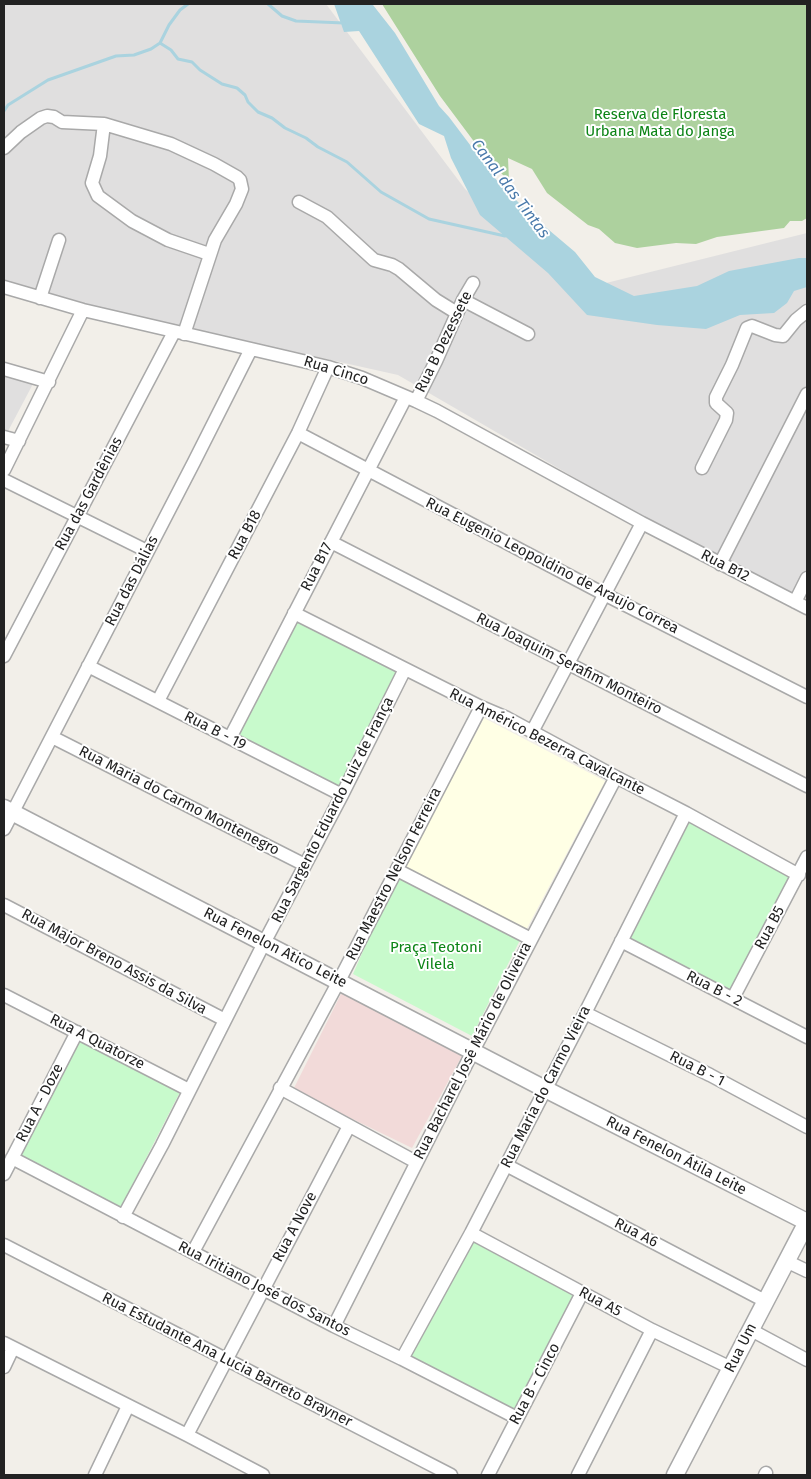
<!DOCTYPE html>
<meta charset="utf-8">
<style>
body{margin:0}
#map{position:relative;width:811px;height:1479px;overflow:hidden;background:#f2efe9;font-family:"Fira Sans",sans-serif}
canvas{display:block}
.frame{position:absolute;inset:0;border:5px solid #222;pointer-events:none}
</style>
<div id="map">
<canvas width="811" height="1479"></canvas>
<div class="frame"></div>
</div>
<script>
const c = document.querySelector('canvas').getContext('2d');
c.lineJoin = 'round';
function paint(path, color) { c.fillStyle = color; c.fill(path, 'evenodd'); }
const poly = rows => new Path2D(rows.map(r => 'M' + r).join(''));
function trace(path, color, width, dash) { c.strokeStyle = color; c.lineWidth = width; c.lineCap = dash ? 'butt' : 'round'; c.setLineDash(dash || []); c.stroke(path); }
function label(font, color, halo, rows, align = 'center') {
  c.font = font + ' "Fira Sans",sans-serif'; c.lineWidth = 4; c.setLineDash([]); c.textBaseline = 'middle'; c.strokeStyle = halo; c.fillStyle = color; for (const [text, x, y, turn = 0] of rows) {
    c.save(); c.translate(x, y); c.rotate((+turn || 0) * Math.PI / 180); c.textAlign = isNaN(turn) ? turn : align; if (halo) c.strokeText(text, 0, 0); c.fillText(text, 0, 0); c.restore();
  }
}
paint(poly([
 [4,4,326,4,465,189,551,267,570,292,807,233,807,583,797,607,398,375,4,287],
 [4,374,34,382,7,433,4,432]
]), '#e0dfdf');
paint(poly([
 [343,990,463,1054,412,1148,293,1090]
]), '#f2dad9');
paint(poly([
 [484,718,605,781,526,930,405,867]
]), '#ffffe5');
paint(poly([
 [382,4,807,4,807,218,802,221,790,221,784,228,717,237,696,244,676,243,637,248,615,243,599,229,588,225,547,193,532,169,508,158,509,181,487,159,440,96]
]), '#add19e');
paint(poly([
 [298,615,399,671,339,788,236,734],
 [687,817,793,872,733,991,629,938],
 [396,875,521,938,472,1036,353,974],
 [79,1035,181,1090,120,1209,18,1155],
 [471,1236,577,1290,515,1411,409,1357]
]), '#c8facc');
paint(poly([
 [334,4,373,5,395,33,439,106,449,117,498,182,530,214,575,252,595,277,634,296,697,286,729,271,799,258,807,258,807,287,794,291,787,303,774,313,740,315,706,329,657,325,587,315,548,273,480,215,451,158,444,136,419,124,359,31,344,32]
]), '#aad3df');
trace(poly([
 [268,4,282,16,296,21,344,23],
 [160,43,169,25,180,10,188,4],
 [4,111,8,105,48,80,116,56,134,55,151,49,160,43,171,50,178,59,192,62,200,70,222,84,237,88,245,95,248,102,258,112,272,118,285,128,306,138,318,147,347,162,381,192,429,219,505,236]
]), '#aad3df', 3);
const minor = poly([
 [104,124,100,156,92,183,98,196,132,221,168,240,209,254],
 [4,148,21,132,41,118,47,116,54,117,62,122,104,124,171,144,214,164,237,177,240,180,242,189,236,204,215,240,184,334],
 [299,202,327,217,374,260,392,265,399,269,436,300,457,313],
 [4,287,83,310,290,358,328,367,362,378,416,401,437,411,642,523,807,608],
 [40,298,59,240],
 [463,300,528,334],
 [4,369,49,382],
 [416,401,436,361,463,300,473,283],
 [298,433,604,594,807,697],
 [4,437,19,441],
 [702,468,726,420,727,413,716,403,716,397,732,365,747,328,752,326,775,335,783,336,796,320,807,311],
 [4,470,83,310],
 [4,480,147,551],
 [331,542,807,786],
 [720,564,807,394],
 [795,602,807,578],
 [294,613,481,707,507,718,616,777,686,813,799,875],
 [4,656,174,332],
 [88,666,342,795],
 [158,701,298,433,328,367],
 [532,732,642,523],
 [52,737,305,865],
 [230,738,406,397],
 [4,829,194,462,251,349],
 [397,870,531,939],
 [4,905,225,1020],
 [621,941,807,1037],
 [4,995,189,1090],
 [733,998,807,857],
 [585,1013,710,1075,807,1127],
 [280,1088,416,1162],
 [12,1158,334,1326,402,1359,517,1418],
 [506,1165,765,1301],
 [4,1174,77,1032],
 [123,1217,162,1145,264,943,342,795,405,669],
 [471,1233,652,1330,731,1368],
 [4,1245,451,1475],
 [193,1252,339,981,481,707],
 [786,1261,807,1271],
 [334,1326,473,1051,616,777],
 [751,1330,807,1360],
 [4,1343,187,1435,263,1475],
 [402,1359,471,1233,585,1013,686,813],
 [4,1367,13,1348],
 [187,1435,349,1126],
 [95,1475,128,1406],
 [488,1475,582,1293],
 [578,1475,652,1330],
 [765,1475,766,1473]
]);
const tertiary = poly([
 [4,808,545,1089,807,1222,675,1475]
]);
trace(minor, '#a9a9a9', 15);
trace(tertiary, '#a9a9a9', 19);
trace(minor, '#fff', 12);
trace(tertiary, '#fff', 16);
label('15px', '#0c8416', '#fff', [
 ["Reserva de Floresta",660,115],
 ["Urbana Mata do Janga",660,132],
 ["Praça Teotoni",436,948],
 ["Vilela",436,965]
]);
label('15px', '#222', '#fff', [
 ["Rua B Dezessete",444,342,-64],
 ["Rua Cinco",336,371,17],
 ["Rua das Gardênias",89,494,-62],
 ["Rua B18",245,535,-62],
 ["Rua Eugenio Leopoldino de Araujo Correa",552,566,27],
 ["Rua B12",725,566,27],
 ["Rua B17",317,567,-63],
 ["Rua das Dálias",132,581,-63],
 ["Rua Joaquim Serafim Monteiro",569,664,27],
 ["Rua B - 19",215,731,27],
 ["Rua Américo Bezerra Cavalcante",547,742,27],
 ["Rua Maria do Carmo Montenegro",179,801,27],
 ["Rua Sargento Eduardo Luiz de França",333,810,-63],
 ["Rua Maestro Nelson Ferreira",394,874,-63],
 ["Rua B5",770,928,-62],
 ["Rua Fenelon Atico Leite",275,948,27],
 ["Rua Major Breno Assis da Silva",114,962,28],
 ["Rua B - 2",714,989,27],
 ["Rua A Quatorze",97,1042,27],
 ["Rua Bacharel José Mário de Oliveira",473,1051,-63],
 ["Rua B - 1",697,1069,27],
 ["Rua Maria do Carmo Vieira",546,1087,-63],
 ["Rua A - Doze",40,1103,-63],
 ["Rua Fenelon Átila Leite",676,1156,27],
 ["Rua A Nove",295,1227,-62],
 ["Rua A6",636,1233,27],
 ["Rua Iritiano José dos Santos",264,1289,27],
 ["Rua A5",600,1302,28],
 ["Rua Um",741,1348,-63],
 ["Rua Estudante Ana Lucia Barreto Brayner",227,1360,27],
 ["Rua B - Cinco",535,1384,-62]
]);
label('italic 16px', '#4a7aab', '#fff', [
 ["Canal das Tintas",510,189,53]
]);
</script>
